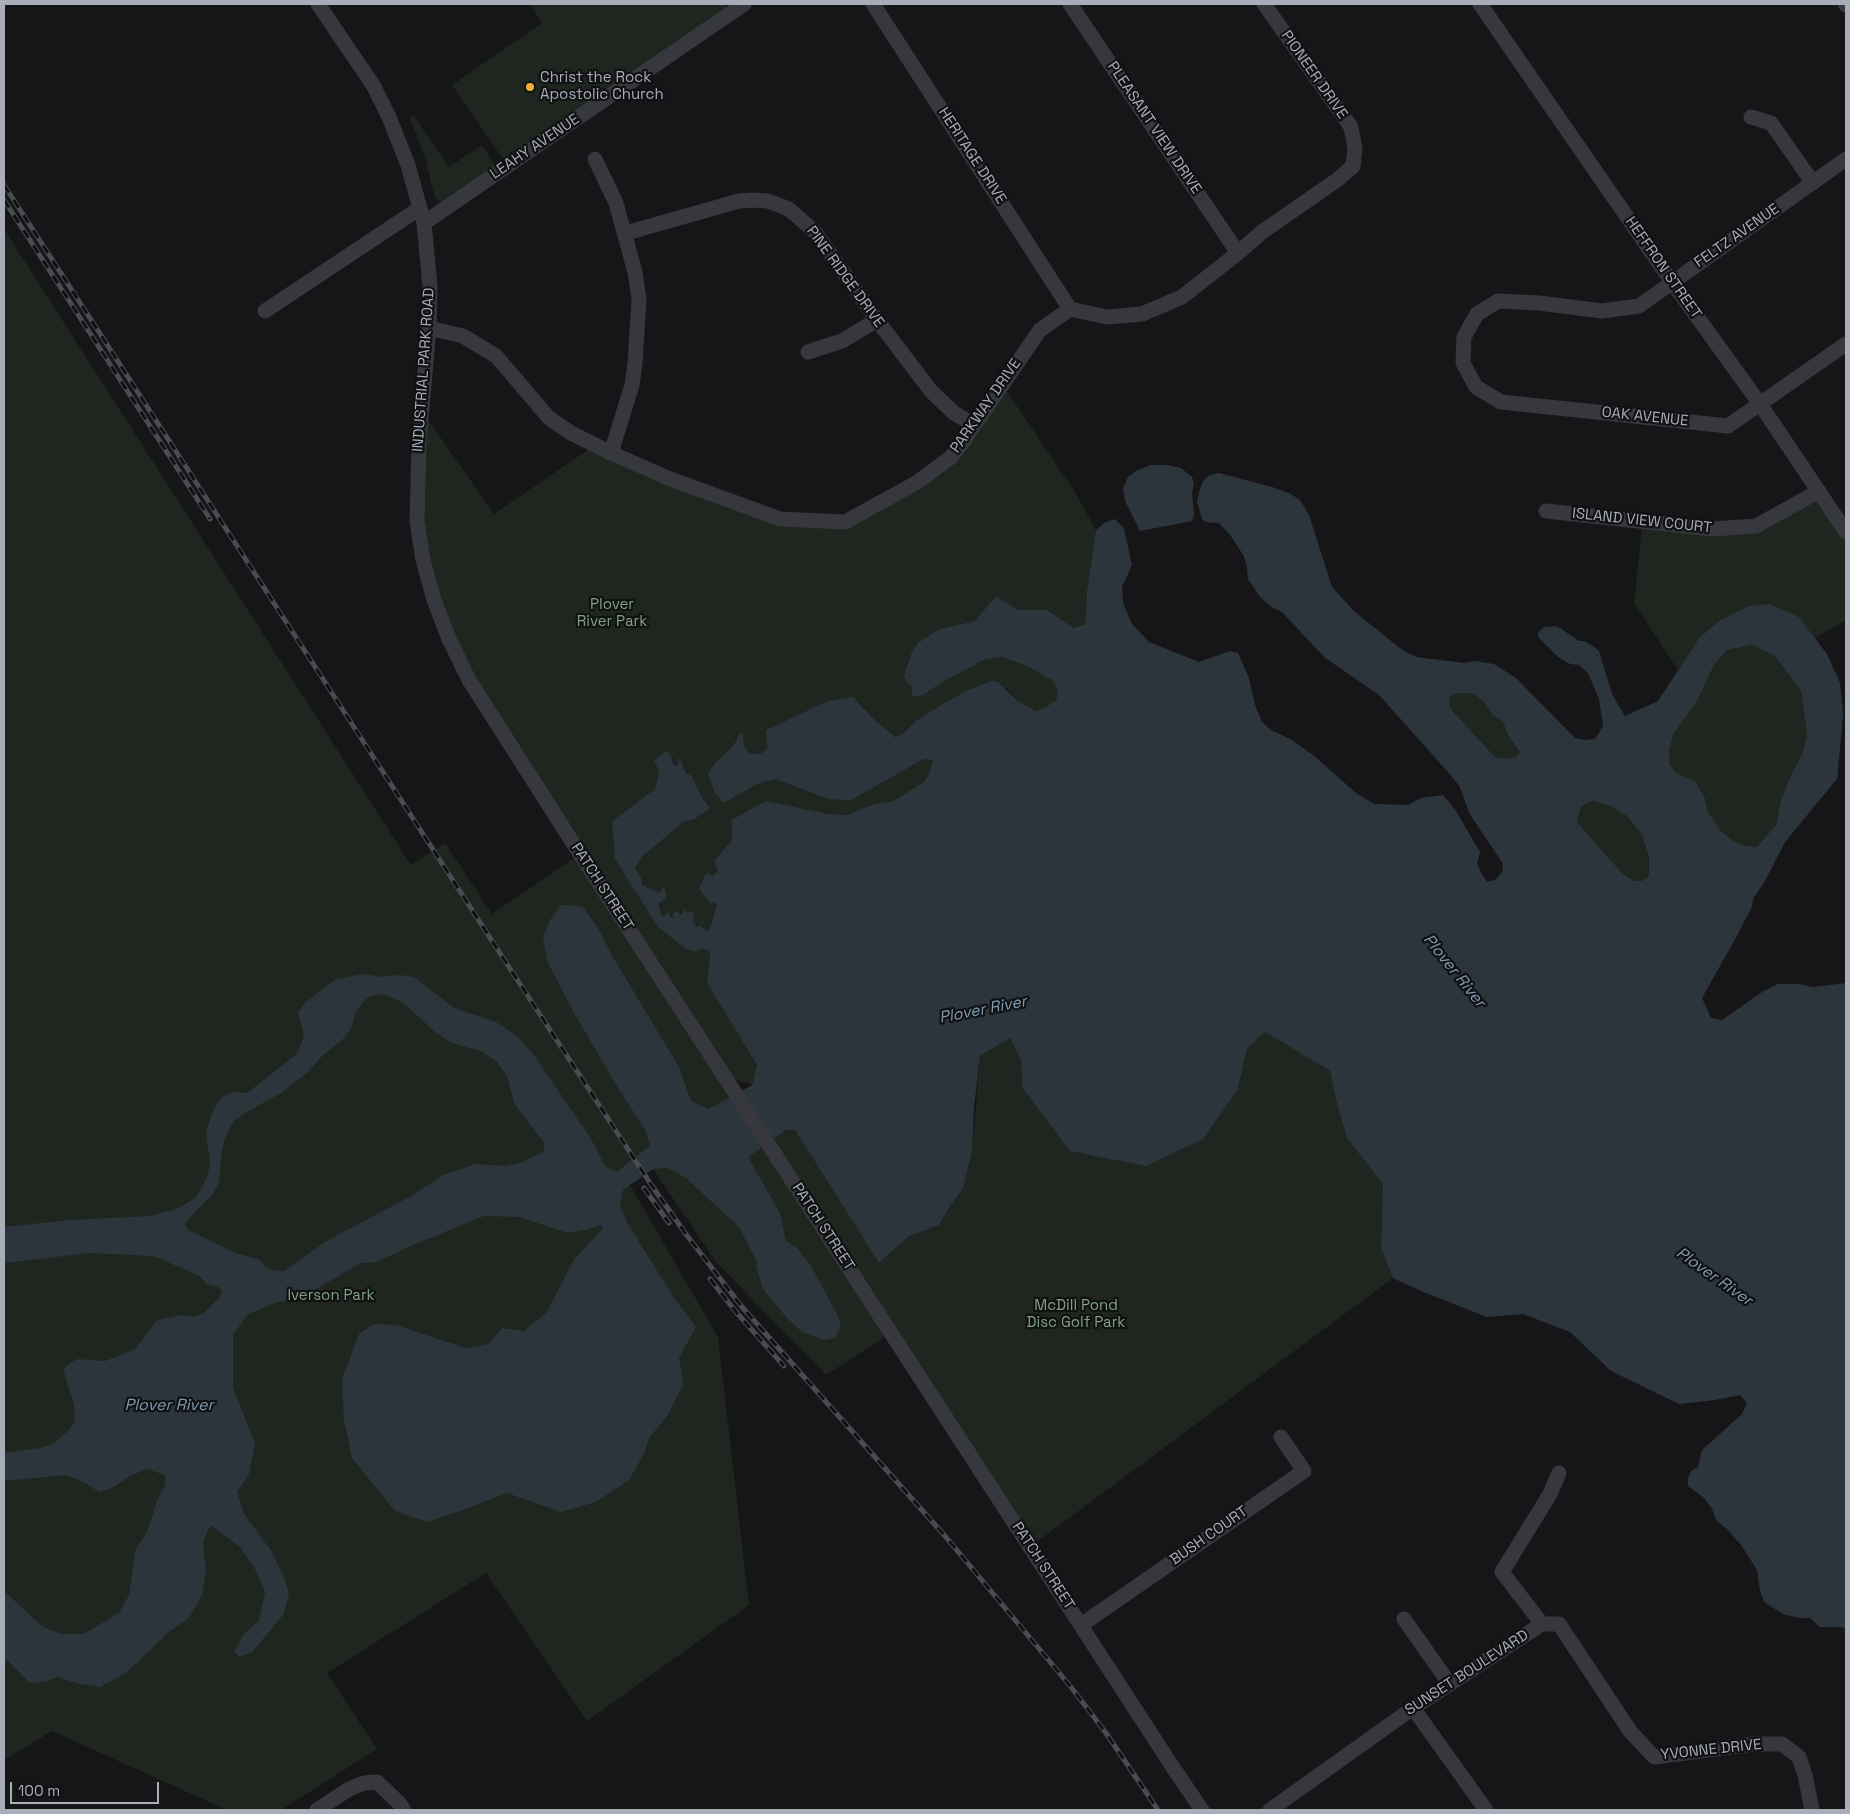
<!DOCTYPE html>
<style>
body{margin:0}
#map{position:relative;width:1850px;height:1814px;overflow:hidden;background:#161618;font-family:"Space Grotesk",sans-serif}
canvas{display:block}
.frame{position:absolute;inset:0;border:5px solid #a8adb8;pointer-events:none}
.scale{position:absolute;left:10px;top:1782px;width:149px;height:22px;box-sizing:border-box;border:2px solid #a8adb8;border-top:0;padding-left:6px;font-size:15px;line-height:18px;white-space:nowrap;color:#a8adb8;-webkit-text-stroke:4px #111113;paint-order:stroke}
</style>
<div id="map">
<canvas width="1850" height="1814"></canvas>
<div class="frame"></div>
<div class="scale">100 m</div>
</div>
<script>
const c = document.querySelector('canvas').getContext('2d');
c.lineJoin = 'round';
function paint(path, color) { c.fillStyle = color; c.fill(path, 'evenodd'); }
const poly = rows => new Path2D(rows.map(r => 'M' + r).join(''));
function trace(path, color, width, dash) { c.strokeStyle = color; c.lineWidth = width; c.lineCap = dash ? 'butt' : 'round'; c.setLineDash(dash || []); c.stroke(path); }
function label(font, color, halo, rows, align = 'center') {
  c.font = font + ' "Space Grotesk",sans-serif'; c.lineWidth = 4.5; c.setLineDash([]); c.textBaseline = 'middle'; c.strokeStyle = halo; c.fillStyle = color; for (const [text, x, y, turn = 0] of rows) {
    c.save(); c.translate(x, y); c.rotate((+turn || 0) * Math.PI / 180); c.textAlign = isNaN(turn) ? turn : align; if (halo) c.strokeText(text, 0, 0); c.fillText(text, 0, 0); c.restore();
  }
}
paint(poly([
 [530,4,724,4,728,9,505,162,452,85,542,23],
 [413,115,449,167,482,145,497,168,443,203,439,201,434,195,425,158,410,118],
 [4,229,411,865,445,843,492,914,580,854,469,680,423,560,421,410,494,514,595,445,780,519,845,522,933,471,1002,384,1075,492,1096,530,1087,591,1085,624,1074,628,1047,610,1018,610,996,596,975,621,939,629,911,654,904,676,923,695,943,682,984,660,1001,657,1027,666,1053,681,1058,690,1056,700,1046,707,1036,711,1019,702,1006,688,966,691,917,720,902,734,894,737,874,719,860,703,767,748,760,754,750,754,744,746,743,734,740,733,733,746,715,763,724,803,757,784,775,779,828,799,850,801,924,759,933,760,929,774,924,782,893,801,872,806,847,815,828,814,732,840,714,861,719,871,712,876,705,872,706,897,710,903,714,902,717,905,716,913,710,929,706,931,701,927,701,923,699,927,696,927,684,909,684,914,674,916,673,918,661,915,659,893,642,885,641,877,634,868,642,857,683,822,695,819,710,808,701,796,692,776,686,773,679,758,678,765,675,766,671,755,659,771,655,789,612,821,658,927,694,952,701,949,707,950,710,954,707,983,757,1065,752,1085,732,1078,773,1139,786,1130,795,1130,879,1263,908,1237,939,1225,950,1206,963,1189,972,1152,980,1056,1010,1038,1021,1060,1022,1088,1238,1089,1247,1049,1265,1032,1330,1071,1337,1104,1367,1161,1383,1184,1381,1248,1393,1278,1034,1544,896,1330,826,1375,716,1262,653,1169,630,1185,718,1337,749,1605,587,1721,486,1573,327,1673,377,1749,281,1810,227,1810,52,1731,4,1760],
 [1813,499,1822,505,1846,542,1846,620,1815,638,1799,617,1770,604,1720,620,1699,638,1678,670,1634,603,1642,526,1729,533],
 [1752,645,1774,655,1801,691,1807,734,1803,752,1791,775,1781,800,1776,825,1757,847,1742,845,1732,840,1721,831,1708,812,1705,798,1696,782,1676,773,1670,763,1669,752,1673,735,1697,701,1714,665,1727,650],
 [1463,693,1474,694,1484,702,1493,715,1503,722,1508,736,1520,753,1516,758,1506,759,1495,757,1449,707,1449,698,1454,694],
 [1592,801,1608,805,1627,816,1642,835,1649,857,1649,875,1647,878,1642,881,1634,881,1622,873,1577,822,1581,805]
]), '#1e261f');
paint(poly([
 [1150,465,1168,465,1181,468,1192,477,1194,484,1192,493,1194,515,1192,521,1140,531,1125,501,1123,488,1128,477,1136,471],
 [1219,473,1272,487,1289,493,1300,500,1309,515,1332,587,1355,612,1401,649,1416,657,1464,663,1474,661,1494,664,1516,678,1575,738,1584,740,1595,739,1599,733,1603,726,1599,699,1588,673,1579,665,1570,664,1558,657,1539,638,1538,633,1544,627,1557,626,1579,641,1584,641,1593,646,1599,651,1612,694,1625,716,1658,701,1699,638,1720,620,1749,606,1770,604,1799,617,1827,654,1840,683,1843,716,1837,779,1785,842,1765,881,1753,899,1752,907,1734,941,1702,998,1711,1018,1722,1020,1762,992,1778,984,1799,984,1813,987,1846,983,1846,1629,1841,1627,1820,1627,1810,1618,1799,1618,1783,1614,1764,1602,1760,1591,1757,1570,1741,1545,1727,1529,1716,1520,1712,1509,1704,1498,1688,1486,1688,1478,1691,1471,1698,1467,1702,1450,1742,1414,1747,1403,1740,1395,1715,1400,1679,1404,1611,1371,1570,1332,1523,1314,1487,1317,1421,1291,1393,1278,1381,1248,1383,1184,1347,1138,1337,1104,1330,1071,1265,1032,1247,1049,1238,1089,1203,1139,1146,1166,1070,1151,1022,1087,1021,1060,1010,1038,980,1056,974,1107,972,1152,963,1189,950,1206,939,1225,908,1237,879,1263,795,1130,786,1130,748,1157,780,1213,786,1241,797,1248,811,1266,837,1314,841,1326,835,1338,824,1340,802,1332,785,1316,763,1289,756,1266,757,1262,739,1227,686,1178,668,1168,653,1169,630,1185,623,1190,620,1206,628,1224,676,1301,696,1327,679,1358,683,1385,667,1416,649,1438,644,1454,629,1480,596,1502,561,1512,507,1493,463,1510,427,1522,395,1511,352,1458,344,1420,342,1379,359,1334,374,1324,396,1325,466,1348,489,1344,502,1328,524,1331,546,1313,575,1258,603,1229,601,1225,586,1230,568,1233,519,1217,484,1216,408,1247,377,1262,361,1263,301,1298,275,1303,248,1314,233,1335,233,1388,255,1443,249,1474,237,1492,244,1514,272,1552,284,1577,289,1594,283,1615,252,1652,239,1657,234,1651,245,1633,259,1620,265,1592,254,1567,240,1547,212,1526,208,1530,203,1543,206,1572,202,1595,189,1618,170,1631,127,1672,100,1687,80,1684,57,1677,45,1682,30,1683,7,1660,4,1660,4,1591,43,1627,61,1634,84,1634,119,1613,129,1595,136,1549,147,1532,157,1501,165,1486,165,1475,147,1469,130,1476,112,1488,99,1492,84,1482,66,1475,15,1480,4,1480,4,1453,41,1448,54,1443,68,1431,75,1421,74,1404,63,1369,72,1362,77,1359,105,1361,124,1354,136,1348,157,1320,182,1315,194,1317,204,1313,221,1296,222,1291,218,1287,208,1285,198,1275,153,1256,90,1253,4,1263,4,1227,70,1220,149,1216,177,1209,187,1203,197,1196,208,1175,210,1162,206,1133,212,1113,221,1098,232,1092,247,1093,297,1054,304,1036,298,1012,306,1002,336,979,364,974,381,977,400,975,414,977,454,1008,496,1022,516,1035,534,1055,591,1139,605,1166,614,1171,618,1172,626,1164,650,1146,646,1131,618,1088,573,1011,547,961,543,937,550,920,561,905,582,906,598,928,614,959,679,1067,691,1101,709,1109,752,1085,757,1065,707,983,710,954,707,950,701,949,694,952,686,949,658,927,615,859,612,821,655,789,659,771,654,760,666,751,671,755,673,763,675,766,678,765,679,757,686,773,692,776,701,796,710,808,695,819,683,822,642,857,635,868,641,877,642,885,659,893,663,887,666,891,666,899,659,903,661,915,664,916,668,912,670,917,673,918,673,913,678,912,680,915,683,914,684,908,688,913,692,911,694,914,693,921,696,927,699,927,702,921,701,927,706,931,710,929,717,905,714,902,710,903,699,889,706,872,712,876,718,871,714,861,732,840,732,820,765,801,828,814,847,815,872,805,893,801,924,782,929,774,933,760,924,759,850,801,828,799,775,779,757,784,724,803,715,793,708,774,715,763,733,746,740,733,743,734,744,746,750,754,760,754,767,748,766,730,828,701,853,697,874,719,895,737,902,734,917,720,943,704,966,691,991,681,998,682,1019,702,1036,711,1046,707,1056,700,1058,690,1053,681,1027,666,1001,657,984,660,943,682,923,695,914,697,911,693,913,686,908,684,904,676,911,654,918,643,939,629,975,621,996,596,1018,610,1047,610,1074,628,1085,624,1087,591,1096,530,1104,523,1115,519,1124,529,1132,565,1122,587,1123,603,1132,624,1149,642,1199,662,1230,651,1238,653,1249,678,1255,705,1262,722,1271,730,1292,740,1313,755,1356,793,1374,804,1408,805,1421,798,1443,795,1456,811,1480,852,1477,864,1482,874,1487,882,1495,880,1503,871,1502,862,1469,813,1460,787,1447,771,1379,695,1324,657,1282,612,1270,606,1260,597,1248,579,1247,567,1244,556,1230,535,1219,523,1206,522,1202,519,1197,501,1199,492,1203,481,1210,475],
 [1752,645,1774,655,1801,691,1807,734,1803,752,1791,775,1781,800,1776,825,1757,847,1742,845,1732,840,1721,831,1708,812,1705,798,1696,782,1676,773,1670,764,1669,752,1673,735,1697,701,1714,665,1727,650],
 [1463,693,1474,694,1484,702,1493,715,1503,722,1508,736,1520,752,1516,757,1506,759,1495,757,1449,707,1449,698,1454,694],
 [1593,801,1608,805,1627,816,1642,835,1649,857,1649,875,1647,878,1642,881,1634,881,1622,873,1577,822,1581,806],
 [383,994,404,1003,435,1032,452,1043,483,1052,497,1062,507,1076,514,1103,545,1144,543,1152,520,1163,505,1166,476,1164,443,1175,413,1195,325,1242,284,1271,274,1270,266,1267,259,1260,233,1252,188,1230,185,1224,187,1220,213,1194,219,1182,222,1149,226,1135,234,1121,243,1114,281,1093,308,1072,322,1056,344,1038,352,1027,355,1014,363,1002,370,996]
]), '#2c353c');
trace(poly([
 [318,4,373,85,389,117,408,165,424,223,430,286,429,328,419,442,417,521,423,560,434,600,449,639,469,680,580,854,1174,1769,1202,1810],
 [873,4,1070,309],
 [1070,4,1238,253],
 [1480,4,1672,282,1760,404,1846,532],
 [1845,4,1846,5],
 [1751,117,1771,123,1813,183],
 [595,159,616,203,635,272,639,300,635,363,632,385,611,453],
 [1846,159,1639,306,1602,311,1539,303,1498,301,1477,314,1464,337,1463,363,1476,387,1501,402,1728,426,1846,344],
 [424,223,744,4],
 [626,233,739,201,753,200,768,201,789,209,815,232,877,320,931,391,954,413,974,425],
 [265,311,420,208],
 [429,328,463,336,496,356,549,418,571,433,611,453,668,478,780,519,845,522,916,483,950,458,962,443,1040,330,1070,309,1107,317,1142,314,1182,297,1238,253,1262,232,1337,180,1353,166,1355,149,1351,127,1264,4],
 [808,352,842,341,877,320],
 [1546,511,1712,529,1756,526,1819,491],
 [1404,1619,1449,1683],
 [1542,1624,1559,1624,1630,1731,1654,1757,1754,1744,1782,1744,1799,1757,1805,1775,1812,1810],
 [1081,1625,1304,1471,1281,1437],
 [1413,1708,1486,1810],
 [317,1810,349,1789,364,1783,377,1782,399,1803,404,1810],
 [1270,1810,1413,1708,1542,1624,1502,1572,1550,1494,1559,1473]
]), '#37383d', 15);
const rail = poly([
 [4,185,505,961,652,1186,688,1237,742,1307,945,1536,1071,1687,1106,1733,1158,1810],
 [4,200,210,519],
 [644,1188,669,1223],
 [710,1279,736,1312,784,1366]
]);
trace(rail, '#4a4c52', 5);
trace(rail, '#111113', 3, [9]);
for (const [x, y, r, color] of [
 [530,87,5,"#f2b134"]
]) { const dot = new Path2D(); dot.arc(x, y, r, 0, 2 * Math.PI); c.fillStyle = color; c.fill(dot); trace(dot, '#111113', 2); }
label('15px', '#a8adb8', '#111113', [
 ["PIONEER DRIVE",1314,75,55],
 ["PLEASANT VIEW DRIVE",1154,128,56],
 ["LEAHY AVENUE",535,147,-34],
 ["HERITAGE DRIVE",972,156,57],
 ["FELTZ AVENUE",1737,236,-35],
 ["HEFFRON STREET",1663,268,55],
 ["PINE RIDGE DRIVE",845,277,54],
 ["INDUSTRIAL PARK ROAD",424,370,-86],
 ["PARKWAY DRIVE",986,406,-55],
 ["OAK AVENUE",1645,417,6],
 ["ISLAND VIEW COURT",1642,521,6],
 ["PATCH STREET",602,887,57],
 ["PATCH STREET",823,1227,57],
 ["BUSH COURT",1209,1536,-35],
 ["PATCH STREET",1043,1566,57],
 ["SUNSET BOULEVARD",1467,1673,-33],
 ["YVONNE DRIVE",1711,1750,-6]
]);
label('15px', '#a8adb8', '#111113', [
 ["Christ the Rock",540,78],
 ["Apostolic Church",540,95]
], 'left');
label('15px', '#7fa381', '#111113', [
 ["Plover",612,605],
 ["River Park",612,622],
 ["Iverson Park",331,1296],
 ["McDill Pond",1076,1306],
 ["Disc Golf Park",1076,1323]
]);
label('italic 16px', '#7f9bb3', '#111113', [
 ["Plover River",1454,971,51],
 ["Plover River",983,1010,-11],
 ["Plover River",1714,1277,35],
 ["Plover River",169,1406]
]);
</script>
